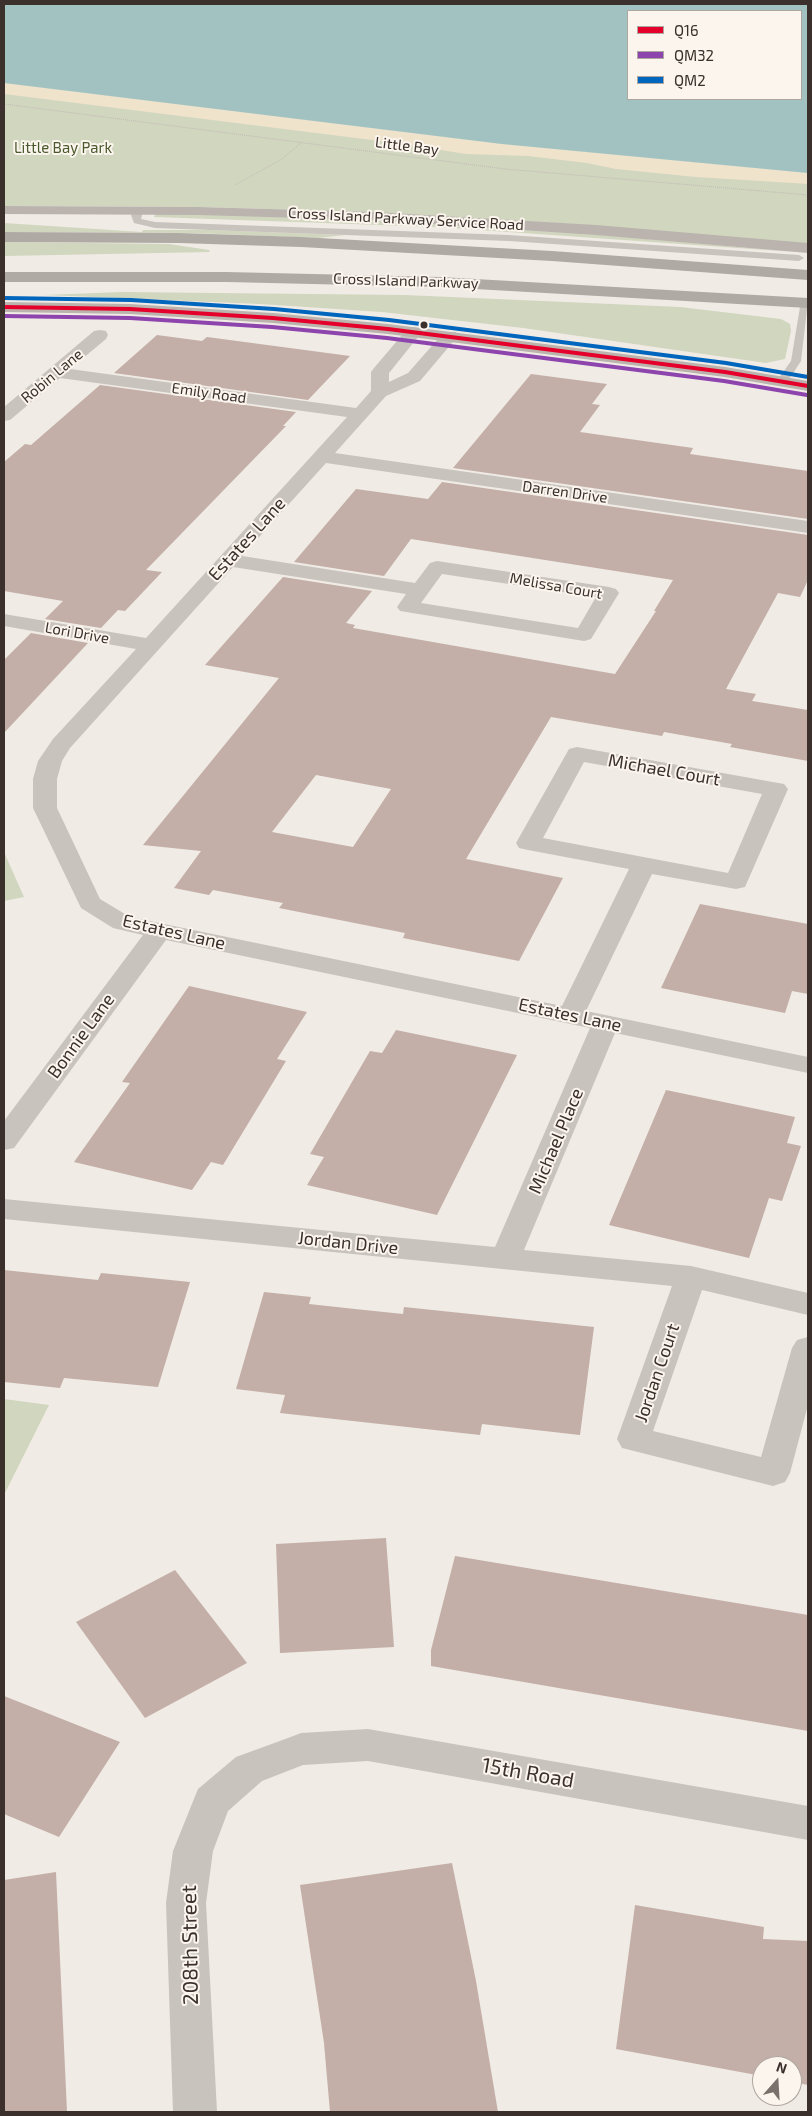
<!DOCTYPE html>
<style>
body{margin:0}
#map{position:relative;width:812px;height:2116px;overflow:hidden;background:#f0ebe5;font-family:"Exo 2",sans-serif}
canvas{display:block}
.frame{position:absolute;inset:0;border:5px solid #3b302b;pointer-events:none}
.legend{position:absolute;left:627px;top:10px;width:175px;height:90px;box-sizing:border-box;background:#fbf5ee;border:1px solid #aea6a0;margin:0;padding:6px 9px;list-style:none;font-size:15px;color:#3b302b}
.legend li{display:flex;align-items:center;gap:10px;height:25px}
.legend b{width:25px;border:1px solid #aea6a0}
.north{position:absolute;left:752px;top:2056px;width:50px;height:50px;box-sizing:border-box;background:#fbf5ee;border:1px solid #aea6a0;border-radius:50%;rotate:19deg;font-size:14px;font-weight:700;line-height:20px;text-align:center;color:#3b302b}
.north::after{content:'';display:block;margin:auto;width:18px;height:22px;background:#7a716c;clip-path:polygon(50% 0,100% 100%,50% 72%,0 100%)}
</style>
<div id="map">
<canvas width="812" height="2116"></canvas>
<div class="frame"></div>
<ul class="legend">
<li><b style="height:6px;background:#e4002b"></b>Q16</li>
<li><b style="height:6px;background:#8e44ad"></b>QM32</li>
<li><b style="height:6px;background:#0065bd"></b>QM2</li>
</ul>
<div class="north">N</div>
</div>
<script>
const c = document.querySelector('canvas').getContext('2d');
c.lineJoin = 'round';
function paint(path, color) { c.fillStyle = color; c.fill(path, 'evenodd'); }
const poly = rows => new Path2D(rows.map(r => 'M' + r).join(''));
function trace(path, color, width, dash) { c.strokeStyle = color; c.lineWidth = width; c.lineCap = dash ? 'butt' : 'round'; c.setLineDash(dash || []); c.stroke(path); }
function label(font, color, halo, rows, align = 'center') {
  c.font = font + ' "Exo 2",sans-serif'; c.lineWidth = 4; c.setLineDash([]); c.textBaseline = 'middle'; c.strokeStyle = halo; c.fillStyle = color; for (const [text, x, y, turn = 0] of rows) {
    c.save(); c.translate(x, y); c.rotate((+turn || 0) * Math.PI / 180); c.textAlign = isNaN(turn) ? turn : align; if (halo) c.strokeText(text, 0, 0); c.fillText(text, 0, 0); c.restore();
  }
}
paint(poly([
 [4,83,502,144,808,173,808,244,571,224,367,212,202,207,4,206],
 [156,213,368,219,545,230,795,252,437,227,154,217],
 [4,223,142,232,143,230,211,230,345,235,318,238,194,233,4,232],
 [4,242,169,244,209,250,210,252,4,256],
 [122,292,405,295,680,307,781,319,790,324,791,331,785,359,766,363,523,328,382,312,260,304,44,295],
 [4,852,24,897,4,901],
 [4,1399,49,1405,4,1495]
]), '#d1d6bf');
paint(poly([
 [4,83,502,144,808,173,808,184,696,177,616,169,587,163,528,156,466,154,396,143,4,94]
]), '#efe3cc');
paint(poly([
 [4,4,808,4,808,173,502,144,4,83],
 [628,11,801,11,801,99,628,99]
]), '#a1c2c1');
paint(poly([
 [157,335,202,341,207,337,350,356,308,400,114,373],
 [531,374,607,384,592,404,600,405,580,432,693,448,690,454,808,471,808,519,453,468],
 [100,385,296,412,283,426,286,426,146,570,162,572,125,611,118,610,101,628,45,619,63,601,4,591,4,462,25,444,31,445],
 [442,482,808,535,808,580,800,597,778,593,726,689,756,694,752,701,808,710,808,761,730,747,732,744,664,732,662,736,551,717,466,859,563,878,519,961,403,938,405,933,279,908,283,903,213,890,209,895,174,888,201,851,143,845,279,678,205,665,283,577,372,591,346,623,355,625,353,628,615,674,656,611,654,611,673,580,411,539,384,576,294,562,356,489,428,499],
 [316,775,391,789,353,847,272,832],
 [31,633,88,643,4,733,4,660],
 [700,904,808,924,808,994,792,991,785,1013,661,988],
 [189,986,307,1012,277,1059,286,1061,223,1165,211,1162,192,1190,74,1162,130,1083,122,1082],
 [396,1030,517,1055,437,1215,307,1185,324,1157,310,1154,370,1051,382,1053],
 [666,1090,795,1117,787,1143,801,1146,782,1201,769,1198,749,1258,609,1225],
 [4,1270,98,1280,101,1273,190,1282,158,1387,64,1378,60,1388,4,1382],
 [264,1292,311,1297,309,1304,355,1309,403,1314,404,1307,594,1327,580,1435,482,1424,480,1435,280,1413,285,1395,236,1389],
 [386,1538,394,1647,280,1653,276,1544],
 [455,1556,808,1615,808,1731,431,1666,431,1650],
 [175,1570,247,1663,145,1718,76,1622],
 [4,1696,120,1742,59,1837,4,1814],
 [452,1863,476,1981,498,2112,330,2112,324,2043,300,1885],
 [56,1872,67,2112,4,2112,4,1880],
 [635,1905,764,1927,763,1939,808,1941,808,2085,792,2082,792,2066,762,2066,762,2076,616,2049]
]), '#c3afa7');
trace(poly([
 [4,104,505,169,808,195],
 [235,185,282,159,301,143]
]), '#c2bbb6', 1, [1, 1]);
paint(poly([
 [138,207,143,210,141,219,155,222,509,235,799,255,804,258,799,261,509,241,155,228,134,223,131,215,135,208,138,207],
 [801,301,808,301,801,361,786,384,778,384,776,382,791,361,801,301]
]), '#c9c3be');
paint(poly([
 [414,327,420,328,422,332,389,373,389,382,408,373,444,332,456,332,458,336,420,381,386,396,335,453,808,521,808,533,326,463,242,556,415,583,430,563,437,561,609,587,616,589,619,593,591,639,584,641,400,611,397,607,406,594,233,567,70,748,62,761,57,779,57,808,100,899,130,917,562,1006,629,869,528,850,519,848,516,843,569,749,577,747,784,784,788,789,745,887,736,889,652,874,586,1011,808,1057,808,1073,615,1033,524,1250,691,1266,808,1293,808,1315,702,1290,653,1431,761,1457,792,1348,797,1340,808,1337,808,1405,790,1473,785,1482,773,1486,622,1448,617,1439,672,1286,4,1219,4,1199,495,1247,590,1028,166,940,14,1148,4,1150,4,1121,143,935,113,928,81,908,33,808,33,779,38,761,53,739,136,649,4,626,4,614,146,638,347,417,60,378,10,420,4,421,4,407,94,331,100,330,106,331,108,335,106,339,70,369,356,408,371,391,371,372,374,368,408,328,414,327],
 [442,574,596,597,578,628,421,603,442,574],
 [584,762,762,794,728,873,543,838,584,762],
 [368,1729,808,1806,808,1840,368,1761,303,1765,262,1781,228,1811,213,1851,206,1903,217,2112,173,2112,166,1903,173,1851,198,1789,236,1757,288,1738,301,1733,368,1729]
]), '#c9c3be');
paint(poly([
 [4,206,199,207,374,212,596,225,808,243,808,253,596,235,374,220,199,215,4,214,4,206],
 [4,302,130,304,273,313,388,324,725,367,808,381,808,391,725,377,388,334,273,323,130,314,4,312,4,302]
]), '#bab3ae');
paint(poly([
 [4,232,179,233,301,237,552,251,808,270,808,280,552,261,301,247,179,243,4,242,4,232],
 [4,272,227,272,440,277,808,298,808,308,440,287,227,282,4,282,4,272]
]), '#afaaa4');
trace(poly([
 [4,307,130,309,273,318,388,329,725,372,808,386]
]), '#e4002b', 4);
trace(poly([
 [4,316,130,318,272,327,387,338,724,381,807,395]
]), '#8e44ad', 4);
trace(poly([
 [4,298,131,300,274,309,389,320,726,363,808,377]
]), '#0065bd', 4);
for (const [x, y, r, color] of [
 [424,325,4.5,"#3b302b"]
]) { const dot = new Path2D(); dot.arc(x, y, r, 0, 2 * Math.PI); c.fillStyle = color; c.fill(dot); trace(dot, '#fbf5ee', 2); }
label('15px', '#3b302b', '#fbf5ee', [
 ["Little Bay",407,146,7],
 ["Cross Island Parkway Service Road",406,219,3],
 ["Cross Island Parkway",406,281,2],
 ["Robin Lane",52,376,-40],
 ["Emily Road",209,393,8],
 ["Darren Drive",565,492,8],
 ["Melissa Court",556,586,10],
 ["Lori Drive",77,633,10]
]);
label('15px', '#4a5a2e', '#fbf5ee', [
 ["Little Bay Park",63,148]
]);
label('18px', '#3b302b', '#fbf5ee', [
 ["Estates Lane",247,539,-48],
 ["Michael Court",664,770,10],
 ["Estates Lane",174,932,13],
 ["Estates Lane",570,1015,12],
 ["Bonnie Lane",81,1036,-54],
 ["Michael Place",556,1141,-67],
 ["Jordan Drive",348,1243,6],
 ["Jordan Court",657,1373,-71]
]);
label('21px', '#3b302b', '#fbf5ee', [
 ["15th Road",528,1773,10],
 ["208th Street",190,1945,-91]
]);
</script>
